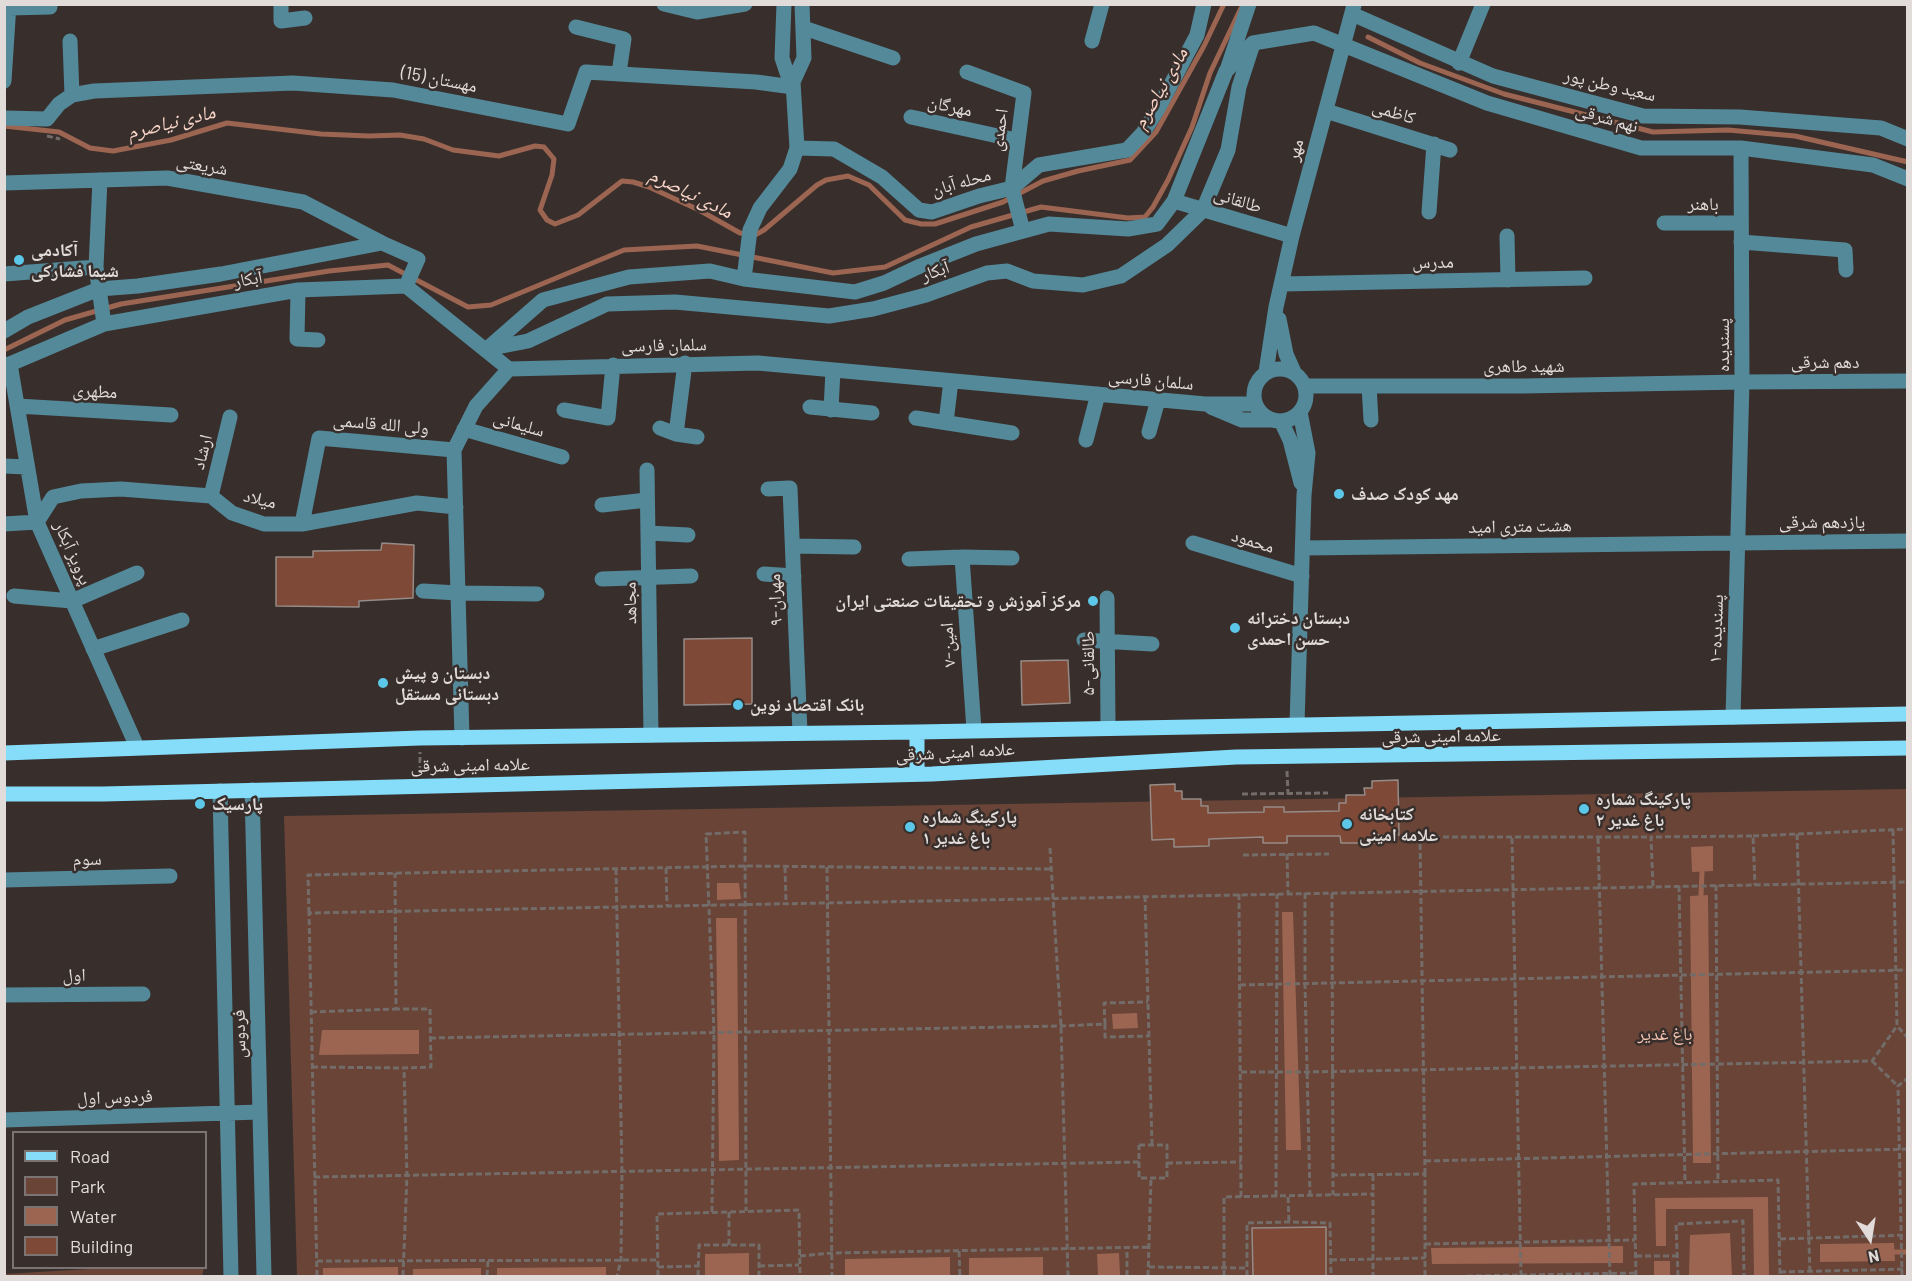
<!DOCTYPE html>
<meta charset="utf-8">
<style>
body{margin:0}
#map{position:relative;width:1912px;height:1281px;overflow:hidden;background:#382f2c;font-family:Barlow,sans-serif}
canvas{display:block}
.frame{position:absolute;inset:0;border:6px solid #e1dcda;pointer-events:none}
.legend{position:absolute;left:12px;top:1131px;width:195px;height:138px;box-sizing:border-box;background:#382f2c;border:2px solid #7c7472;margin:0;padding:8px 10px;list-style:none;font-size:18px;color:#e1dcda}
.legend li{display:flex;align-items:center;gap:12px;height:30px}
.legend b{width:30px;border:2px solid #7c7472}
.north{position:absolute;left:1840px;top:1209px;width:60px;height:60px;-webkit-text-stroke:4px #382f2c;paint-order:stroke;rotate:168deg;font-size:16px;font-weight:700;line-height:24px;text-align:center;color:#e1dcda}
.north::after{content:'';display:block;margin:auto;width:21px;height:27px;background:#e1dcda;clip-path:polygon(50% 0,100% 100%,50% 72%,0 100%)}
</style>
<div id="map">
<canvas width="1912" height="1281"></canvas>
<div class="frame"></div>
<ul class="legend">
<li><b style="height:8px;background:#85ddf9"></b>Road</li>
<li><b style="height:16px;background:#694437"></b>Park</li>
<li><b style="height:16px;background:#9c6551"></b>Water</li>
<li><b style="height:16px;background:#7e4a37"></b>Building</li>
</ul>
<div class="north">N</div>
</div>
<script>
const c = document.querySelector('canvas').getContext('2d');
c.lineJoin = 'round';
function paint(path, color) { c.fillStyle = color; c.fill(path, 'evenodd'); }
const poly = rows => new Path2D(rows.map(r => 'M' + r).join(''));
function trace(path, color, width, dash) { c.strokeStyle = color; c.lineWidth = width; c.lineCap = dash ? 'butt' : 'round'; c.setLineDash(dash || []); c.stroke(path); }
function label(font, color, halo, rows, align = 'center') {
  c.font = font + ' Barlow,"Noto Naskh Arabic",sans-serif'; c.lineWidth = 5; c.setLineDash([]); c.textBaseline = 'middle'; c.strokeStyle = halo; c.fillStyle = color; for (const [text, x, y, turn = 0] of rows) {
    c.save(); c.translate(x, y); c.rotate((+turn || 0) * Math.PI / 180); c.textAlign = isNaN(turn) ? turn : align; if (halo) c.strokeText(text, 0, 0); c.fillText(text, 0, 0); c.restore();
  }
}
paint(poly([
 [1907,789,1907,1276,297,1276,284,816],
 [106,1268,204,1268,202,1276,5,1276,5,1274]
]), '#694437');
paint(poly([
 [1713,846,1713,871,1692,872,1691,847],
 [717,883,739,883,741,899,717,900],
 [1708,895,1711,1163,1693,1163,1690,896],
 [1282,912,1293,912,1301,1150,1286,1150],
 [716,918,737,918,739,1160,719,1161],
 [1137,1013,1138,1028,1113,1029,1112,1014],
 [322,1030,419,1030,419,1054,319,1055],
 [1768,1197,1769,1276,1754,1276,1753,1209,1666,1209,1666,1246,1656,1246,1655,1198],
 [1730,1233,1732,1276,1689,1276,1690,1235],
 [1894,1243,1895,1261,1820,1262,1820,1244],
 [1623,1246,1623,1263,1432,1264,1431,1248],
 [749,1253,749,1276,705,1276,705,1254],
 [1119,1253,1120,1275,1098,1275,1097,1254],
 [950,1257,950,1275,845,1276,845,1259],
 [1043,1257,1043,1275,969,1276,969,1258],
 [1654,1261,1670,1261,1670,1276,1654,1276],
 [398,1267,398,1276,323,1276,323,1268],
 [606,1267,606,1276,497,1276,497,1268],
 [481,1268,481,1276,413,1276,413,1269]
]), '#9c6551');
trace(poly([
 [1368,37,1420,63,1504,94,1653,132,1728,130,1795,136,1908,162],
 [4,126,59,132,90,148,113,151,171,140,227,123,321,134,369,136,400,135,424,139,453,150,499,156,535,146,544,147,554,159,552,175,540,210,547,220,555,224,578,215,622,181,633,182,649,187,699,210,740,233,755,235,764,230,817,185,826,180,848,176,869,185,905,220,921,224,935,224,1003,202,1043,181,1078,171,1130,160,1156,132,1204,46,1224,4],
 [4,350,65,320,121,304,329,271,388,265,468,307,491,305,624,250,697,246,833,273,885,267,971,227,1041,207,1128,218,1145,217,1153,207,1168,180,1192,127,1210,73,1241,8],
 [1701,895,1702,872],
 [1894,1252,1908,1252]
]), '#9c6551', 5);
const building = poly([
 [382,543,414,545,413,598,359,601,359,607,276,606,276,557,313,557,313,551,381,550,382,543],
 [752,638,752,704,684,705,684,639,752,638],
 [1068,660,1070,703,1022,705,1021,661,1068,660],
 [1398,780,1399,835,1375,835,1375,843,1341,843,1340,836,1287,836,1287,843,1263,843,1263,837,1209,839,1209,846,1174,847,1174,839,1152,840,1150,785,1175,784,1175,791,1182,791,1182,799,1201,799,1201,806,1208,806,1208,813,1264,812,1264,807,1284,807,1284,812,1339,811,1339,803,1346,803,1346,795,1365,795,1364,788,1372,788,1372,781,1398,780],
 [1326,1227,1326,1276,1253,1276,1252,1228,1326,1227]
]);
paint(building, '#7e4a37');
trace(building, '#968b87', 1.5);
trace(poly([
 [47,136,60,139],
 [1287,771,1288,794],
 [420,772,420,752],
 [1242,794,1328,793],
 [1893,830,1897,1026,1908,1038],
 [1797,834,1810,1276],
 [1753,836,1908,829],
 [1512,838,1521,1276],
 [1598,838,1610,1276],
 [1050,848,1061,1026,1068,1276],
 [1287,854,1288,893],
 [1243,855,1329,854],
 [785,867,786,903],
 [827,867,832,1276],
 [666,868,667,905],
 [616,869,622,1171,621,1260,617,1276],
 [1716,885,1718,1182],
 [1653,886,1651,837,1753,836,1755,885],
 [1679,886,1685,1182],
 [1305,893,1305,984,1310,1195],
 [1332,893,1333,1195],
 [1239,894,1241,1197],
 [1145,896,1152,1145],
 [309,913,308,875,746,866,1051,869],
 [1240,985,1908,970],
 [311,1012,396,1009],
 [1105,1024,1104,1003,1148,1002],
 [430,1038,1061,1026,1105,1024,1105,1037,1149,1036],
 [1872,1061,1898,1086],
 [312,1067,404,1068,431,1067,430,1009,396,1009,395,873],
 [1241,1072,1306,1072,1872,1061,1897,1026],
 [1139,1145,1167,1145,1167,1178,1139,1178,1139,1145],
 [1425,1161,1908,1149],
 [1167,1163,1241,1162],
 [1425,1174,1420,837,1651,837],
 [1332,1175,1425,1174,1425,1276],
 [1373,1175,1373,1194],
 [314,1177,1139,1162],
 [1276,1196,1277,894],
 [1288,1197,1289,1222],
 [712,1212,714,1033,706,834,745,832,746,1211],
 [729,1212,729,1245],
 [1780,1239,1908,1235],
 [1425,1244,1635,1240],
 [959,1251,960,1276],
 [800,1256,832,1253,1150,1247],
 [1636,1256,1677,1256],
 [1331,1260,1425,1258],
 [317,1261,658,1260],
 [759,1266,799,1265],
 [658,1267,699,1266],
 [1149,1267,1247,1268],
 [1780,1272,1908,1269],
 [317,1276,309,913,1908,882],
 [403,1276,407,1176,404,1068],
 [487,1276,488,1260],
 [658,1276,657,1214,799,1210,800,1276],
 [698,1276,699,1245,759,1245,759,1276],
 [1127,1276,1127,1247],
 [1148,1276,1151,1178],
 [1224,1276,1224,1197,1373,1194,1373,1276],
 [1247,1276,1247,1223,1289,1222,1330,1223,1331,1276],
 [1467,1276,1636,1273],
 [1636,1276,1634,1184,1778,1180,1780,1276],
 [1678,1276,1676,1224,1743,1221,1744,1276],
 [1902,1276,1898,1086,1908,1078]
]), '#736c69', 3, [6, 3]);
trace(poly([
 [281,4,281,21,305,18],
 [664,4,697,12,745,4],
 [784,4,782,58,787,73,793,82],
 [9,8,50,7],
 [1352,14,1493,76,1643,116,1740,117,1881,128,1908,139],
 [576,27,624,39,619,73],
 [804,28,893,58],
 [70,41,72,95],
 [1092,41,1102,4],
 [1459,63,1483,4],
 [1228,67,1249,4],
 [967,72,1024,93,1012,188,1023,231],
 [4,81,9,4],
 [1326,111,1450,150],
 [911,117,1016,140],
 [4,118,47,119,59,104,72,95,94,91,293,83,393,90,568,124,586,72,756,82,793,87],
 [797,148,834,149,882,177,919,210,932,212,979,196,1012,188,1039,165,1127,150,1143,133,1159,107,1197,35,1204,4],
 [100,180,96,267,104,324],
 [4,183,167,178,303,202,382,243],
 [1174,201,1292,236],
 [1429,212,1434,144],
 [1664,223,1741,223],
 [1507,236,1508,280],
 [1741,242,1845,250,1846,270],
 [4,274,96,267],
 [744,279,750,230,760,208,790,169,797,148,793,82,804,58,802,4],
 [1282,284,1585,278],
 [298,290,297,339,318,340],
 [1279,319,1286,354,1294,372],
 [4,331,28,317,99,289,138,286,221,274,382,243,418,259,406,286],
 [487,349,543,300,629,277,710,271,744,279,855,292,884,283,918,267,976,244,1049,224,1128,229,1157,224,1174,201,1226,71,1253,43,1314,33,1487,103,1641,148,1741,148,1873,165,1908,179],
 [487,349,528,341,607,304,675,302,829,316,873,309,926,295,987,273,1007,271,1033,281,1083,285,1121,276,1167,245,1203,210,1228,150,1239,87,1252,47],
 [10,364,37,522,137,747],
 [4,365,10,364,104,324,298,290,406,286,509,369],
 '1254 395a26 26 0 1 1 52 0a26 26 0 1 1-52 0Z',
 [1266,372,1276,307,1292,236,1354,5],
 [1305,386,1523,386,1742,382,1908,381],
 [1369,386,1371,420],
 [17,406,171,415],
 [810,407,872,413],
 [1211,407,1242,420,1272,420],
 [564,410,608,418,613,365],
 [831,410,833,370],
 [916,418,1012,433],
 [1281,421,1290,440,1301,483],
 [946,422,951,381],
 [660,428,676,434,697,437],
 [464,429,562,457],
 [1149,432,1158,400],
 [676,434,685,363],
 [1086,440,1098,394],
 [4,466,27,467],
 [647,470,651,735],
 [768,489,790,488,800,733],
 [211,496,230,417],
 [602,505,647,500],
 [4,524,37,522,53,497,81,491,121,489,211,496,232,513,264,524,302,524,417,503,456,507],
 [302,524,319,438,454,450],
 [648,533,688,535],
 [1193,543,1302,576],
 [793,546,854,547],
 [1303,548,1908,541],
 [962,557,974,730],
 [909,559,962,557,1012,558],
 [764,574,794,576],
 [602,579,691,576],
 [423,591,458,593,537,594],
 [14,596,72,601,137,573],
 [1107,598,1108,727],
 [1084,640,1152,644],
 [93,649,182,620],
 [1733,717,1742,382,1741,148],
 [1297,724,1304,495,1308,453,1300,412],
 [462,738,454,450,476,406,509,369,758,363,1205,404,1255,404],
 [252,790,264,1276],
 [220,791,231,1276],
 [4,880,170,876],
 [4,995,143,994],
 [4,1120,260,1112]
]), '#54899a', 15);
trace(poly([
 [4,753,420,738,917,732,1908,714],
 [917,774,917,732],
 [4,794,103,794,932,774,1236,757,1908,748]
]), '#85ddf9', 15);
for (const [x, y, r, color] of [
 [19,260,6,"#5cc7e8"],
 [1339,494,6,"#5cc7e8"],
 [1093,601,6,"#5cc7e8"],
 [1235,628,6,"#5cc7e8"],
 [383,683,6,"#5cc7e8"],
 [738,705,6,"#5cc7e8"],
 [200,804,6,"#5cc7e8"],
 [1584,809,6,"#5cc7e8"],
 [1347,824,6,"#5cc7e8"],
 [910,827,6,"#5cc7e8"]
]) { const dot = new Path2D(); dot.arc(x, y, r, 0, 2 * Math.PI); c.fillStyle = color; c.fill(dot); trace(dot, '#382f2c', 2); }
label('18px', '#e1dcda', '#382f2c', [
 ["مهستان (15)",439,79,11],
 ["سعید وطن پور",1610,85,13],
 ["مهرگان",950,106,12],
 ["کاظمی",1394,112,17],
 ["نهم شرقی",1607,118,16],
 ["احمدی",999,130,-82],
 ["مهر",1295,150,-75],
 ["شریعتی",202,165,10],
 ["محله آبان",961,182,-16],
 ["طالقانی",1238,200,17],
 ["باهنر",1703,204],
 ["مدرس",1433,262,-1],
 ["آبکار",935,271,-19],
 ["آبکار",248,279,-10],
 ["سلمان فارسی",664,345,-1],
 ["پسندیده",1723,345,-90],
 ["دهم شرقی",1825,362],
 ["شهید طاهری",1524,366],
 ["سلمان فارسی",1151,380,5],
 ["مطهری",95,391,3],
 ["ولی الله قاسمی",381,424,5],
 ["سلیمانی",519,424,16],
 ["ارشاد",202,452,-76],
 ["میلاد",260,499,13],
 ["یازدهم شرقی",1822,522],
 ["هشت متری امید",1520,526,-1],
 ["محمود",1253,541,17],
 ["پرویز آبکار",73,553,66],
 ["۹-مهران",775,600,-92],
 ["مجاهد",630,603,-91],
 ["۱-پسندیده",1716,629,-88],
 ["۷-امین",948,645,-94],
 ["۵-طالقانی",1088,663,-90],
 ["علامه امینی شرقی",1441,736,-1],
 ["علامه امینی شرقی",955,752,-3],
 ["علامه امینی شرقی",470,765,-1],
 ["سوم",87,859,-2],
 ["اول",74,975,-1],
 ["فردوس",239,1034,-91],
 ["فردوس اول",115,1097,-2]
]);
label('bold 18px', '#e1dcda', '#382f2c', [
 ["آکادمی",31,250],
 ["شیما فشارکی",31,271],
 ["مهد کودک صدف",1351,494],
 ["مرکز آموزش و تحقیقات صنعتی ایران",1081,601,"right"],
 ["دبستان دخترانه",1247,618],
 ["حسن احمدی",1247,639],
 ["دبستان و پیش",395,673],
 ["دبستانی مستقل",395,694],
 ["بانک اقتصاد نوین",750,705],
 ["پارکینگ شماره",1596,799],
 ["۲ باغ غدیر",1596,820],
 ["پارسیک",212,804],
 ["کتابخانه",1359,814],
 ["علامه امینی",1359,835],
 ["پارکینگ شماره",922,817],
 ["۱ باغ غدیر",922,838]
], 'left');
label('18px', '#fac7b4', '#382f2c', [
 ["باغ غدیر",1665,1034]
]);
label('italic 20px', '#f8d5c8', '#382f2c', [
 ["مادی نیاصرم",1160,88,-60],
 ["مادی نیاصرم",171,122,-14],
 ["مادی نیاصرم",691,193,26]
]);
</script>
